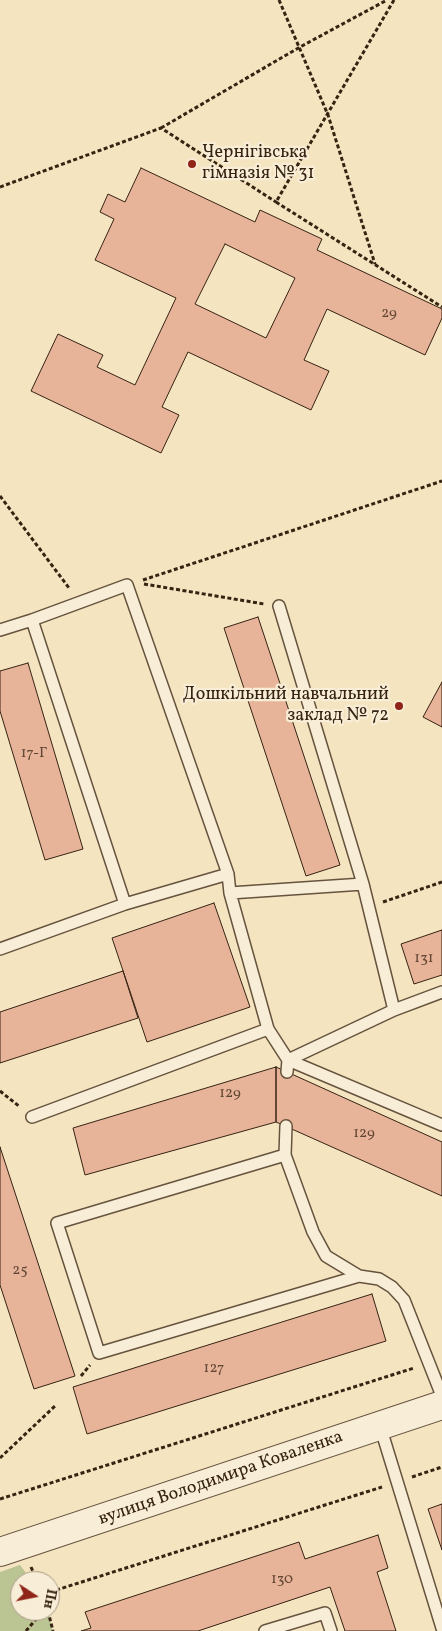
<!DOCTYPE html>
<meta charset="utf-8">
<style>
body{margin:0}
#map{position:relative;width:442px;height:1631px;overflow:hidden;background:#f4e4c0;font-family:Vollkorn,serif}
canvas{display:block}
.north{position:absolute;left:10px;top:1571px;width:50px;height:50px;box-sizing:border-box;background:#f8edd6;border:1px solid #aa9c88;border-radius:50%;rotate:101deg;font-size:14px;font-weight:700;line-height:20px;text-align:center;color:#362312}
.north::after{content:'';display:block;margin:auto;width:18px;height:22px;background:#8f2418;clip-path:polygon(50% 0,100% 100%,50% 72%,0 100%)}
</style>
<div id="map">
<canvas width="442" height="1631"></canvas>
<div class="north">Пн</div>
</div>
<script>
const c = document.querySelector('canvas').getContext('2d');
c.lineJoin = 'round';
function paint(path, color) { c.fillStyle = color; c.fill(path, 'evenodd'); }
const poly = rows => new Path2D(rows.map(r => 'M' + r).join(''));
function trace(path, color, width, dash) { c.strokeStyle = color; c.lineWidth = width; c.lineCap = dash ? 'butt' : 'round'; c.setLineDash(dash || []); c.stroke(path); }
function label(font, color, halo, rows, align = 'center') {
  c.font = font + ' Vollkorn,serif'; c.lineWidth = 4.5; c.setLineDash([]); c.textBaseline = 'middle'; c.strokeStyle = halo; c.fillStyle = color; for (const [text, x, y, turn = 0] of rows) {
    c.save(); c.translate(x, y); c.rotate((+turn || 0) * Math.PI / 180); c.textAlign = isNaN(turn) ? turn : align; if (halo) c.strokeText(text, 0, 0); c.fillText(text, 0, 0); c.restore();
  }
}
paint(poly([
 [20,1565,32,1581,20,1581,20,1611,48,1611,53,1631,0,1631,0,1572]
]), '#bbc493');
const building = poly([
 [141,168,255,222,260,210,322,239,317,250,442,309,442,318,425,355,327,309,304,360,329,371,311,410,188,352,162,407,179,415,161,453,31,391,58,334,103,355,97,367,135,385,176,298,95,260,114,219,100,212,108,194,125,202,141,168],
 [225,244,295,278,266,338,195,304,225,244],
 [258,617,340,865,306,876,224,628,258,617],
 [28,663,83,849,45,860,0,711,0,671,28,663],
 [442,682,442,727,423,717,442,682],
 [214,903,250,1007,147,1042,112,938,214,903],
 [442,930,442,975,414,984,401,944,442,930],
 [123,971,138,1018,0,1063,0,1012,123,971],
 [276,1067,442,1142,442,1196,276,1122,276,1067],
 [276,1067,276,1122,85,1175,73,1128,276,1067],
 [0,1147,75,1376,34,1389,0,1285,0,1147],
 [372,1294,386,1341,87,1434,73,1387,372,1294],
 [442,1504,442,1550,428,1509,442,1504],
 [378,1535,388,1568,377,1572,396,1631,345,1631,330,1587,198,1631,81,1631,91,1628,85,1612,299,1542,305,1559,378,1535]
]);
paint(building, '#e7b399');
trace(building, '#362312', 1);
const service = poly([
 [279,606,363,884,394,1010,442,992],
 [32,620,127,585,228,874],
 [0,630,32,620,125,904],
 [230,893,363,884],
 [0,949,125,904,228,874,230,893,268,1029,32,1117],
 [268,1029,288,1060,442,1125],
 [287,1072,288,1060,394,1010],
 [285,1155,286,1126],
 [359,1276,99,1353,57,1223,285,1155,313,1232,326,1256,359,1276,379,1279,392,1287,404,1300,442,1396],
 [380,1426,442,1628],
 [265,1631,325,1613,331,1631]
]);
const tertiary = poly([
 [0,1552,442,1405]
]);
trace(service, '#66533e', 14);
trace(tertiary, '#66533e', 30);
trace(poly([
 [279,0,328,115,375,264],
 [394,0,276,202,442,307],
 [161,128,300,47,387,0],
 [0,187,161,128,276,202],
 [0,496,69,588],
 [143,580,442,481],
 [144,584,264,604],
 [383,902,442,882],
 [0,1091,20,1107],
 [81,1376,90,1365],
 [0,1458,56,1405],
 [412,1477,442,1467],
 [0,1499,414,1368],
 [31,1567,37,1581],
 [50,1592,382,1487],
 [48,1611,53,1631],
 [26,1631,43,1611]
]), '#362312', 3, [4, 2.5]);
trace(service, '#f8edd6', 11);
trace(tertiary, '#f8edd6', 28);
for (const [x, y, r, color] of [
 [192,164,5,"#8f2418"],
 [399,706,5,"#8f2418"]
]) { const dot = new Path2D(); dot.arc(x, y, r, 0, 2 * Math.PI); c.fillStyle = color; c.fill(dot); trace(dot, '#f8edd6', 2); }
label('15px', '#624734', null, [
 ["29",389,314],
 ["17-Г",34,754],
 ["131",424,959],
 ["129",230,1094],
 ["129",364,1134],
 ["25",20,1271],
 ["127",214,1369],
 ["130",282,1580]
]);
label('18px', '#362312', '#f8edd6', [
 ["Чернігівська",202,154],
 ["гімназія № 31",202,175],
 ["Дошкільний навчальний",389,696,"right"],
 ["заклад № 72",389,717,"right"]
], 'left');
label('18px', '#362312', '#f8edd6', [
 ["вулиця Володимира Коваленка",221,1479,-19]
]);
</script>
